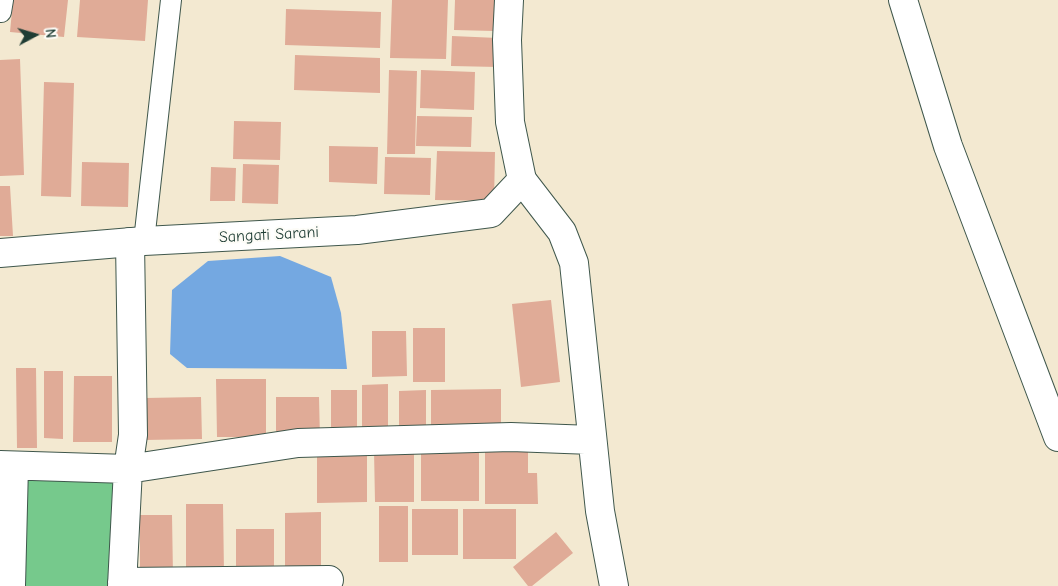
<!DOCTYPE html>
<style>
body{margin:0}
#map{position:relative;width:1058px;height:586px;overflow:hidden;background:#f3e9d1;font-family:"Comic Neue",sans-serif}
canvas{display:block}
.north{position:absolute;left:10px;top:10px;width:50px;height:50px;-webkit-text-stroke:4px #fdfcf7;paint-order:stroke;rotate:84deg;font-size:14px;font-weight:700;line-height:20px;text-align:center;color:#1f3d34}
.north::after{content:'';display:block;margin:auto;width:18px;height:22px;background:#1f3d34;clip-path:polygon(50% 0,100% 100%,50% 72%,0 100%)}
</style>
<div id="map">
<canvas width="1058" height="586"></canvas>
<div class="north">N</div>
</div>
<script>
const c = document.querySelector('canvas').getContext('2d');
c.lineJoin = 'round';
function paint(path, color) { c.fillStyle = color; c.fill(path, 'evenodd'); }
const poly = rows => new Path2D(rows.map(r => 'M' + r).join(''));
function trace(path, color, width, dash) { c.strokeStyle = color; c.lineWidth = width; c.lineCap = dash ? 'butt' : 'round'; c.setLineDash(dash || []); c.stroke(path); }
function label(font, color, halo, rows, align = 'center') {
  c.font = font + ' "Comic Neue",sans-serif'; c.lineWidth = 4; c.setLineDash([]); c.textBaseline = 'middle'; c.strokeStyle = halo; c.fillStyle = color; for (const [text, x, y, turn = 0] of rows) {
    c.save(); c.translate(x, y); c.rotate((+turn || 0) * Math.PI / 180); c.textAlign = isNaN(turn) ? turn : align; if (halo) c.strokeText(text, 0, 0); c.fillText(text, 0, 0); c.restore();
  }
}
paint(poly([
 [25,475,118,476,116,586,21,586]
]), '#76c98c');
paint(poly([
 [280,256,331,277,341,313,347,369,187,368,170,354,172,290,208,261]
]), '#74a8e1');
paint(poly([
 [13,0,68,0,64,37,10,32],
 [80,0,148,0,145,41,77,37],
 [392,0,448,0,446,59,390,58],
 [455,0,495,0,494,31,454,30],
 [286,9,381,12,380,48,285,45],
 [452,36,498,38,498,67,451,66],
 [295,55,380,58,380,93,294,90],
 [20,59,24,175,0,176,0,60],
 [389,70,417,71,415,154,387,154],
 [421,70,475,72,474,110,420,108],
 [44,82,74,83,71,197,41,196],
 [417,116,472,117,471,147,416,146],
 [234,121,281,122,280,160,233,159],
 [329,146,378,147,377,184,329,182],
 [437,151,495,152,494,201,435,200],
 [385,157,431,158,430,195,384,194],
 [82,162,129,163,128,207,81,206],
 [243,164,279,165,278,204,242,203],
 [211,167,236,168,235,201,210,201],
 [0,186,10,186,13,236,0,236],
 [551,300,560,382,521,387,512,304],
 [413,328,445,328,445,382,413,382],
 [372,331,406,331,407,376,372,377],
 [16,368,36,368,37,448,17,448],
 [44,371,63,371,63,439,44,438],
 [74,376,112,376,112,442,73,442],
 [216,379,266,379,266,437,217,437],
 [388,384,388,429,362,429,362,385],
 [501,389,501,431,431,431,431,390],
 [331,390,357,390,357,429,331,429],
 [426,390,426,430,399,430,399,391],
 [201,397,202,439,145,440,145,398],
 [276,397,319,397,320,439,276,440],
 [317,444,367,444,367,502,317,503],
 [485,447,528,447,528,473,537,473,538,504,485,504],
 [421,448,479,448,479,501,421,501],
 [374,450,414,450,414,502,375,502],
 [186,504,223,504,224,573,186,573],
 [379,506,408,506,408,562,379,562],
 [412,509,458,509,458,555,412,555],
 [463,509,516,509,516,559,463,559],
 [321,512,321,574,285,574,285,513],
 [140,515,172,515,173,576,140,576],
 [236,529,274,529,274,571,236,571],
 [556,532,573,553,532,586,528,586,513,567]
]), '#e0ab97');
const service = poly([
 [1,12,3,0],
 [144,241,171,0]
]);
const minor = poly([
 [903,0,948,146,1058,437],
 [522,180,562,232,574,263,600,511,614,586],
 [0,465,128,469,298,443,511,437,592,440],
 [122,582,329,580],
 [11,586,14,466],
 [122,586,128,469,133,435,130,242]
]);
const tertiary = poly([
 [0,253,144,241,357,230,491,213,522,180,510,122,507,40,509,0]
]);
trace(service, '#3f574c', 22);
trace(minor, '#3f574c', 30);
trace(tertiary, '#3f574c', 30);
trace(service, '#fff', 20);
trace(minor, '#fff', 28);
trace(tertiary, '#fff', 28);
label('16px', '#1f3d34', '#fdfcf7', [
 ["Sangati Sarani",269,235,-3]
]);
</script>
